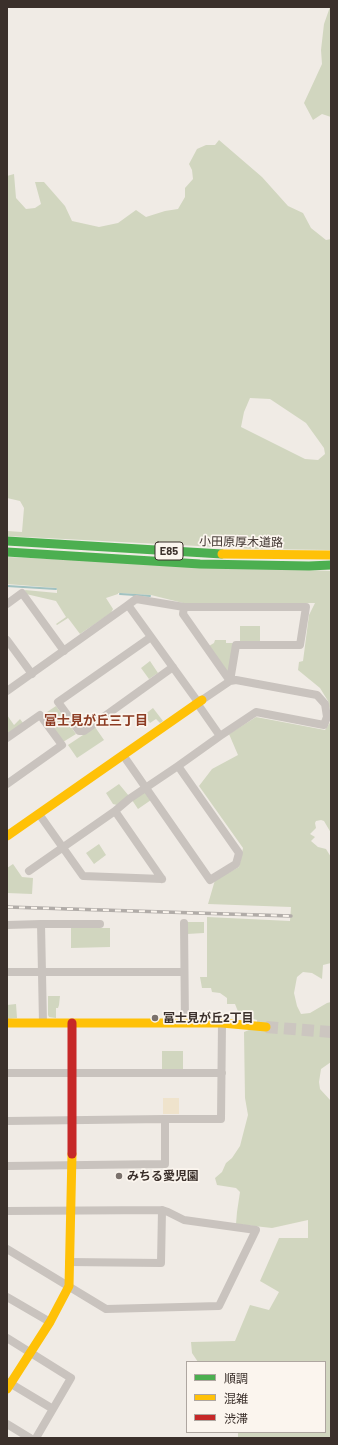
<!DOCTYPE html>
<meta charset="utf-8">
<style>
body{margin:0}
#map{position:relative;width:338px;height:1445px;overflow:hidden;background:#f0ebe5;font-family:Barlow,"Noto Sans JP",sans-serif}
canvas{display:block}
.frame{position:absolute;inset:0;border:8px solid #3b302b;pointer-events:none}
.legend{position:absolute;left:186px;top:1361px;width:140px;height:72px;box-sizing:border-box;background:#fbf5ee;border:1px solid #aea6a0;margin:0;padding:5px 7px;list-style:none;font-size:12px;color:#3b302b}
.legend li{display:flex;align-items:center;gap:8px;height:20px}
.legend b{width:20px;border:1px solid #aea6a0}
</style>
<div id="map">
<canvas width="338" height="1445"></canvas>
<div class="frame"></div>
<ul class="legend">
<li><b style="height:5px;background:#4caf50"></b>順調</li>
<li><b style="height:5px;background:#ffc107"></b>混雑</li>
<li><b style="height:5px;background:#c62828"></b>渋滞</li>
</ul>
</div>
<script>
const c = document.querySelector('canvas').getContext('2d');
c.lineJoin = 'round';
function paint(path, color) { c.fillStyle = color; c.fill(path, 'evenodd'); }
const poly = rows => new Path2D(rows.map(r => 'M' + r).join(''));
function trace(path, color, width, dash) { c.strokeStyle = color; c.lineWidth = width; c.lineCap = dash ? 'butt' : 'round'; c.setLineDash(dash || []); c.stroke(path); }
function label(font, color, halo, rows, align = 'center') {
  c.font = font + ' Barlow,"Noto Sans JP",sans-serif'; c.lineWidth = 3.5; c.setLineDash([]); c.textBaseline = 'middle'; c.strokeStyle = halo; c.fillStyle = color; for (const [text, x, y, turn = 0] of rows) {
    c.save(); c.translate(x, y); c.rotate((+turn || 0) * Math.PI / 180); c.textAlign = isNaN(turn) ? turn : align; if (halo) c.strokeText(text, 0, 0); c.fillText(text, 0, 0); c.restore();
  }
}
paint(poly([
 [330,7,331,117,322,114,313,120,304,103,322,64,321,50,324,24],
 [219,140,262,177,288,206,303,213,311,228,326,240,331,239,331,550,255,549,7,536,7,531,22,532,24,508,20,501,7,498,7,176,14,174,16,198,26,209,35,208,41,204,35,182,44,182,65,206,72,221,99,227,118,223,136,210,146,217,165,211,178,209,185,197,185,188,193,179,192,170,189,164,197,149,206,145,215,145],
 [250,398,270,399,306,423,324,448,325,454,318,460,305,459,241,427,244,412],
 [7,557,331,571,331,716,328,701,320,688,298,670,299,662,303,661,309,615,315,603,183,603,151,595,118,593,118,594,106,598,113,609,111,613,80,634,68,618,57,625,56,624,66,617,56,601,26,594,25,590,57,593,57,588,7,584],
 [240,626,260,626,260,641,240,641],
 [215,640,226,640,226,643,233,643,229,674,209,646,214,643],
 [150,661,158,673,149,679,141,668],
 [56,706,76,734,63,742,44,714],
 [153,708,163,721,160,723,156,719,150,723,144,715],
 [7,715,14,725,20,719,23,723,7,734],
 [256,717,325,730,331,721,331,833,324,821,321,820,316,821,315,823,316,828,310,834,315,837,311,841,318,847,326,849,331,857,331,963,323,965,322,979,312,973,303,972,297,977,294,993,297,1006,301,1014,310,1013,327,1003,331,1002,331,1062,321,1069,319,1082,320,1089,331,1101,331,1438,238,1438,238,1432,325,1432,325,1362,198,1362,192,1353,191,1342,235,1341,250,1305,269,1310,279,1292,260,1281,279,1238,308,1238,308,1220,272,1228,236,1224,237,1212,240,1192,236,1188,217,1185,215,1178,222,1172,226,1163,232,1158,240,1146,248,1115,245,1098,244,1032,249,1030,257,1029,257,1020,246,1017,239,1014,235,1004,227,1004,227,998,220,993,212,992,211,988,202,988,200,977,207,977,207,917,290,921,291,907,208,904,215,880,239,867,243,848,199,786,212,769,238,755,229,734],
 [95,727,104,740,77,758,68,745],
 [119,784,129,796,117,805,113,804,106,793],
 [145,792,151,800,138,809,132,800],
 [99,844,106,855,94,864,86,853],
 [13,864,22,877,33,878,32,894,7,893,7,868],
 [187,922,204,922,204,933,187,934],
 [71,928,110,928,110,947,71,948],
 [48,996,60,996,59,1005,58,1008,56,1008,56,1018,49,1017,48,1015],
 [16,1004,17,1018,7,1019,7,1005],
 [162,1051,183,1051,183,1069,162,1069]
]), '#d1d6bf');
paint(poly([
 [163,1098,179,1098,179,1114,163,1114]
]), '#efe3cc');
trace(poly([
 [7,586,56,589],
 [120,594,150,596]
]), '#a1c2c1', 2);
trace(poly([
 [266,1027,331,1032]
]), '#ccc6c0', 12, [12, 6]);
trace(poly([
 [7,604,22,593,64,651],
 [128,605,136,599,184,607,306,607,300,645,236,645,230,681],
 [184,607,183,614,230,681],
 [151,637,58,702,79,731,84,731,173,667],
 [7,640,32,674],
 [7,691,128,605,198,702],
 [202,700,230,681,236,680,317,695,325,704,327,717,324,725,256,712,220,736],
 [7,738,40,715,62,745,7,784],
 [123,755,210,880,236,864,239,853,178,766,220,736,197,703],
 [115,811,162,879],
 [39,814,83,876,162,879],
 [29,871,115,811,129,799,178,766],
 [184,923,185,1023],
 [41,924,100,924],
 [7,925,41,924,43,1023],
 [7,972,184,972],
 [7,1073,222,1073],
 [7,1121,165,1119],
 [7,1166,165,1164,165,1119,221,1119,222,1023],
 [7,1211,162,1210,168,1212,184,1220,256,1230,219,1306,106,1309,7,1249],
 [69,1262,161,1263,162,1210],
 [7,1297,50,1322],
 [7,1338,71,1378,36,1438],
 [8,1382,53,1409],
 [7,1424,30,1438]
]), '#c9c3be', 8);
trace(poly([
 [7,541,222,554],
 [7,552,200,564,309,566,331,565]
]), '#4caf50', 9);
trace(poly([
 [222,554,331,555],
 [7,836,202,700],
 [7,1023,222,1023,266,1027],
 [7,1389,50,1322,69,1286,72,1154]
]), '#ffc107', 9);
trace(poly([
 [72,1023,72,1154]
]), '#c62828', 9);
const rail = poly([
 [7,907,291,916]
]);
trace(rail, '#b1aca8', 3.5);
trace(rail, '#fbf5ee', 2, [6]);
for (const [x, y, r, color] of [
 [155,1018,4,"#7a716c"],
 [119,1176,4,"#7a716c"]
]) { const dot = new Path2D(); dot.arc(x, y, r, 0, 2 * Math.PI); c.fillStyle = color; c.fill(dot); trace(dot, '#fbf5ee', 1.5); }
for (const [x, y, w] of [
 [169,551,28]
]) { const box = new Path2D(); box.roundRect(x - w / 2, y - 9, w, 18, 3); c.fillStyle = '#fbf5ee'; c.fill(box); trace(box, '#3b302b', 1); }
label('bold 11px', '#3b302b', null, [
 ["E85",169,551]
]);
label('12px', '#3b302b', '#fbf5ee', [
 ["小田原厚木道路",241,542,1]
]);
label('bold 12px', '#3b302b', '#fbf5ee', [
 ["富士見が丘2丁目",163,1018],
 ["みちる愛児園",127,1176]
], 'left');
label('bold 13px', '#8c3b22', '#fbf5ee', [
 ["富士見が丘三丁目",96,721]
]);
</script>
